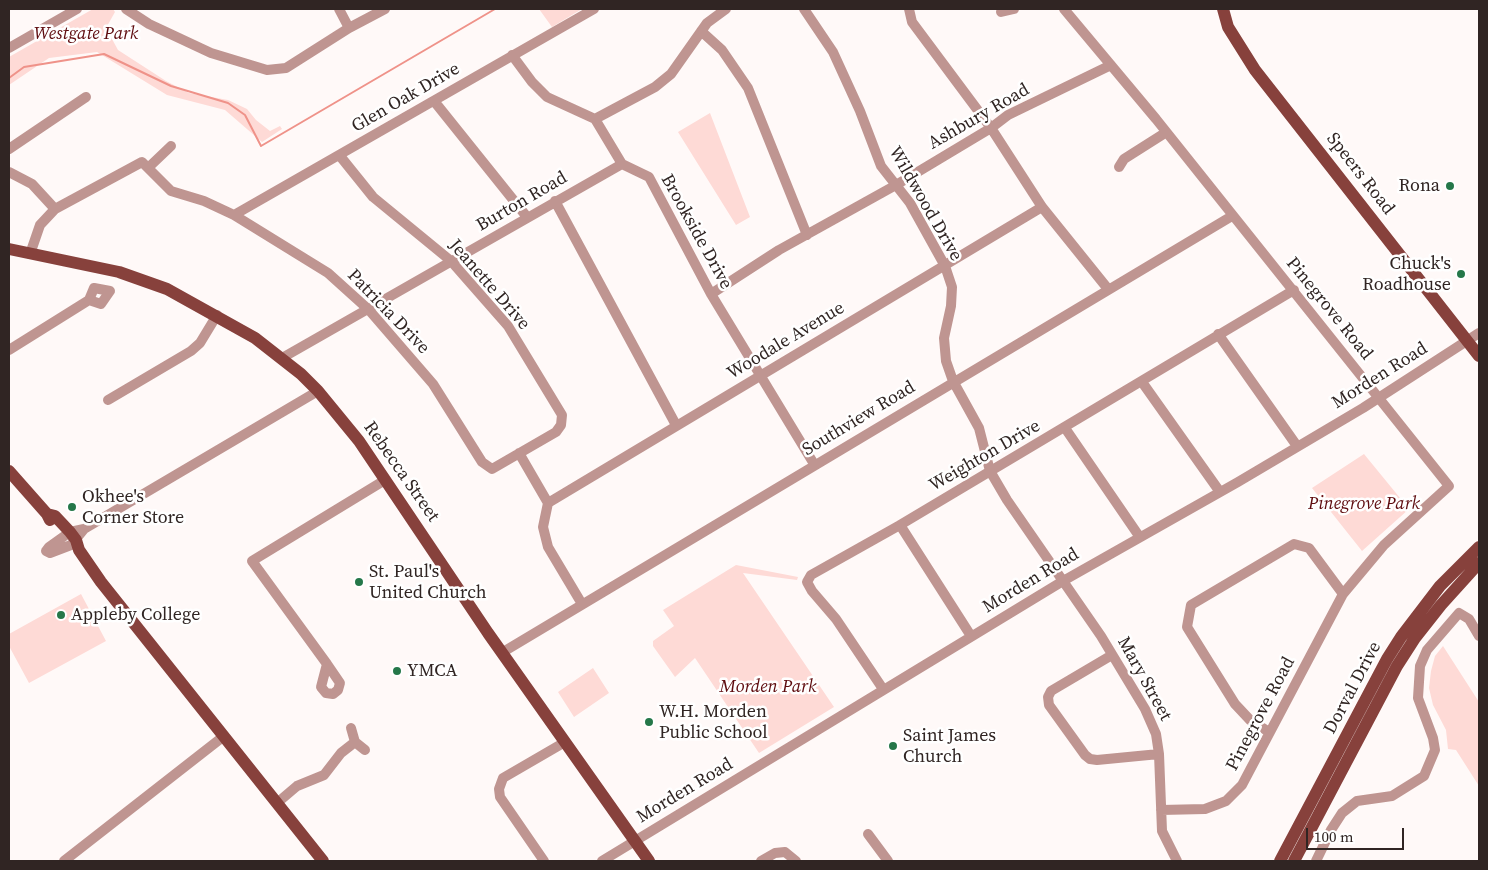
<!DOCTYPE html>
<style>
body{margin:0}
#map{position:relative;width:1488px;height:870px;overflow:hidden;background:#fff9f8;font-family:"Source Serif 4",serif}
canvas{display:block}
.frame{position:absolute;inset:0;border:10px solid #302523;pointer-events:none}
.scale{position:absolute;left:1306px;top:828px;width:98px;height:22px;box-sizing:border-box;border:2px solid #302523;border-top:0;padding-left:6px;font-size:15px;line-height:18px;white-space:nowrap;color:#302523;-webkit-text-stroke:4px #fff;paint-order:stroke}
</style>
<div id="map">
<canvas width="1488" height="870"></canvas>
<div class="frame"></div>
<div class="scale">100 m</div>
</div>
<script>
const c = document.querySelector('canvas').getContext('2d');
c.lineJoin = 'round';
function paint(path, color) { c.fillStyle = color; c.fill(path, 'evenodd'); }
const poly = rows => new Path2D(rows.map(r => 'M' + r).join(''));
function trace(path, color, width, dash) { c.strokeStyle = color; c.lineWidth = width; c.lineCap = dash ? 'butt' : 'round'; c.setLineDash(dash || []); c.stroke(path); }
function label(font, color, halo, rows, align = 'center') {
  c.font = font + ' "Source Serif 4",serif'; c.lineWidth = 5; c.setLineDash([]); c.textBaseline = 'middle'; c.strokeStyle = halo; c.fillStyle = color; for (const [text, x, y, turn = 0] of rows) {
    c.save(); c.translate(x, y); c.rotate((+turn || 0) * Math.PI / 180); c.textAlign = isNaN(turn) ? turn : align; if (halo) c.strokeText(text, 0, 0); c.fillText(text, 0, 0); c.restore();
  }
}
paint(poly([
 [93,9,113,9,115,12,106,28,118,50,166,81,189,93,228,100,247,109,256,120,270,131,280,126,282,129,262,142,225,110,167,95,97,52,49,58,9,85,9,57],
 [539,9,582,9,552,27],
 [710,113,750,217,736,225,678,132],
 [1364,454,1409,509,1362,551,1312,488],
 [736,565,798,577,797,580,743,573,834,707,759,753,695,658,675,677,653,646,653,641,674,626,663,610],
 [81,594,106,641,29,683,9,646,9,634],
 [1443,646,1479,702,1479,786,1456,750,1448,749,1446,730,1433,705,1429,688,1431,671,1435,656],
 [593,668,609,693,574,717,558,692]
]), '#fedad6');
trace(poly([
 [9,78,24,67,104,54,171,86,228,103,245,115,261,146,495,9]
]), '#ef9289', 2);
trace(poly([
 [126,9,149,24,211,53,267,70,286,68,349,28,385,9],
 [339,9,349,28],
 [804,9,833,52,860,111,881,166,910,203,945,266,952,287,951,306,944,338,946,361,953,381,979,428,990,471,1007,500,1101,636,1145,709,1156,734,1159,754,1162,831,1177,861],
 [909,9,912,22,991,128,1042,207,1108,289],
 [1064,9,1156,119,1449,486,1384,545,1343,594,1242,785,1226,801,1205,809,1161,810],
 [1001,12,1014,9],
 [701,31,722,50,748,88,807,235],
 [9,48,77,9],
 [512,55,532,82,547,97,595,119,622,164,649,177,711,294,814,464],
 [434,101,527,217],
 [595,119,655,87,671,74,707,23,726,9],
 [9,149,86,97],
 [149,167,171,146],
 [1119,167,1124,159,1165,133],
 [9,172,32,184,55,209],
 [555,201,676,425],
 [234,215,594,9],
 [30,254,40,225,55,209,142,162,171,191,204,201,234,215,328,273,369,310,433,384,482,462,492,469,556,432,561,425,562,415,508,326,451,261,373,197,340,156],
 [711,294,779,250,896,185,991,128,1008,115,1111,65],
 [1218,334,1297,446],
 [9,350,89,300,94,288,110,291,101,304,89,300],
 [282,358,622,164],
 [1142,382,1220,492],
 [108,400,191,351,200,343,217,315],
 [1065,428,1139,536],
 [519,453,548,503,543,527,548,547,582,604],
 [548,503,1042,207],
 [900,525,971,636],
 [84,529,71,545,50,553,46,551,49,547,70,532,84,529,318,391],
 [503,652,1232,216],
 [1112,655,1051,691,1048,697,1049,705,1085,755,1090,759,1097,760,1159,754],
 [327,664,252,561,385,480],
 [327,664,340,683,338,690,333,694,326,693,321,687,327,664],
 [883,689,836,619,812,591,807,582,811,575,900,525,1294,290],
 [351,728,355,742,365,750],
 [1269,732,1250,720,1235,704,1187,627,1191,605,1294,544,1309,548,1343,594],
 [277,803,297,786,324,775,341,753,355,742],
 [868,834,888,861],
 [64,861,224,736],
 [544,861,500,797,499,789,503,778,565,742],
 [602,861,1063,581,1238,482,1363,408,1479,333],
 [761,861,775,853,785,852,796,861],
 [1316,861,1331,830,1342,813,1357,801,1392,796,1424,776,1435,750,1433,738,1418,698,1420,666,1427,650,1459,613,1469,619,1479,636]
]), '#bf9591', 10);
trace(poly([
 [1223,9,1228,27,1255,70,1479,356],
 [9,249,119,272,167,289,255,338,301,374,318,391,359,441,488,633,649,861],
 [9,471,47,514,50,520],
 [47,514,55,516,70,532,76,540,79,550,101,582,323,861],
 [1280,861,1387,659,1401,637,1440,586,1479,547],
 [1294,861,1397,666,1415,638,1441,605,1479,563]
]), '#87413c', 12);
for (const [x, y, r, color] of [
 [1450,186,5,"#257749"],
 [1461,274,5,"#257749"],
 [72,507,5,"#257749"],
 [359,582,5,"#257749"],
 [61,615,5,"#257749"],
 [397,671,5,"#257749"],
 [649,722,5,"#257749"],
 [893,746,5,"#257749"]
]) { const dot = new Path2D(); dot.arc(x, y, r, 0, 2 * Math.PI); c.fillStyle = color; c.fill(dot); trace(dot, '#fff', 2); }
label('italic 18px', '#5e0b0e', '#fff', [
 ["Westgate Park",86,34],
 ["Pinegrove Park",1364,504],
 ["Morden Park",768,687]
]);
label('18px', '#302523', '#fff', [
 ["Glen Oak Drive",406,98,-30],
 ["Ashbury Road",979,117,-30],
 ["Speers Road",1360,174,52],
 ["Burton Road",522,202,-30],
 ["Wildwood Drive",925,204,60],
 ["Brookside Drive",696,232,61],
 ["Jeanette Drive",489,285,49],
 ["Pinegrove Road",1329,309,51],
 ["Patricia Drive",388,312,46],
 ["Woodale Avenue",786,341,-31],
 ["Morden Road",1380,376,-32],
 ["Southview Road",859,419,-31],
 ["Weighton Drive",985,456,-30],
 ["Rebecca Street",401,472,55],
 ["Morden Road",1031,581,-31],
 ["Mary Street",1144,679,61],
 ["Dorval Drive",1353,688,-62],
 ["Pinegrove Road",1261,714,-62],
 ["Morden Road",685,791,-31]
]);
label('18px', '#302523', '#fff', [
 ["Rona",1440,186,"right"],
 ["Chuck's",1451,264,"right"],
 ["Roadhouse",1451,285,"right"],
 ["Okhee's",82,497],
 ["Corner Store",82,518],
 ["St. Paul's",369,572],
 ["United Church",369,593],
 ["Appleby College",71,615],
 ["YMCA",407,671],
 ["W.H. Morden",659,712],
 ["Public School",659,733],
 ["Saint James",903,736],
 ["Church",903,757]
], 'left');
</script>
